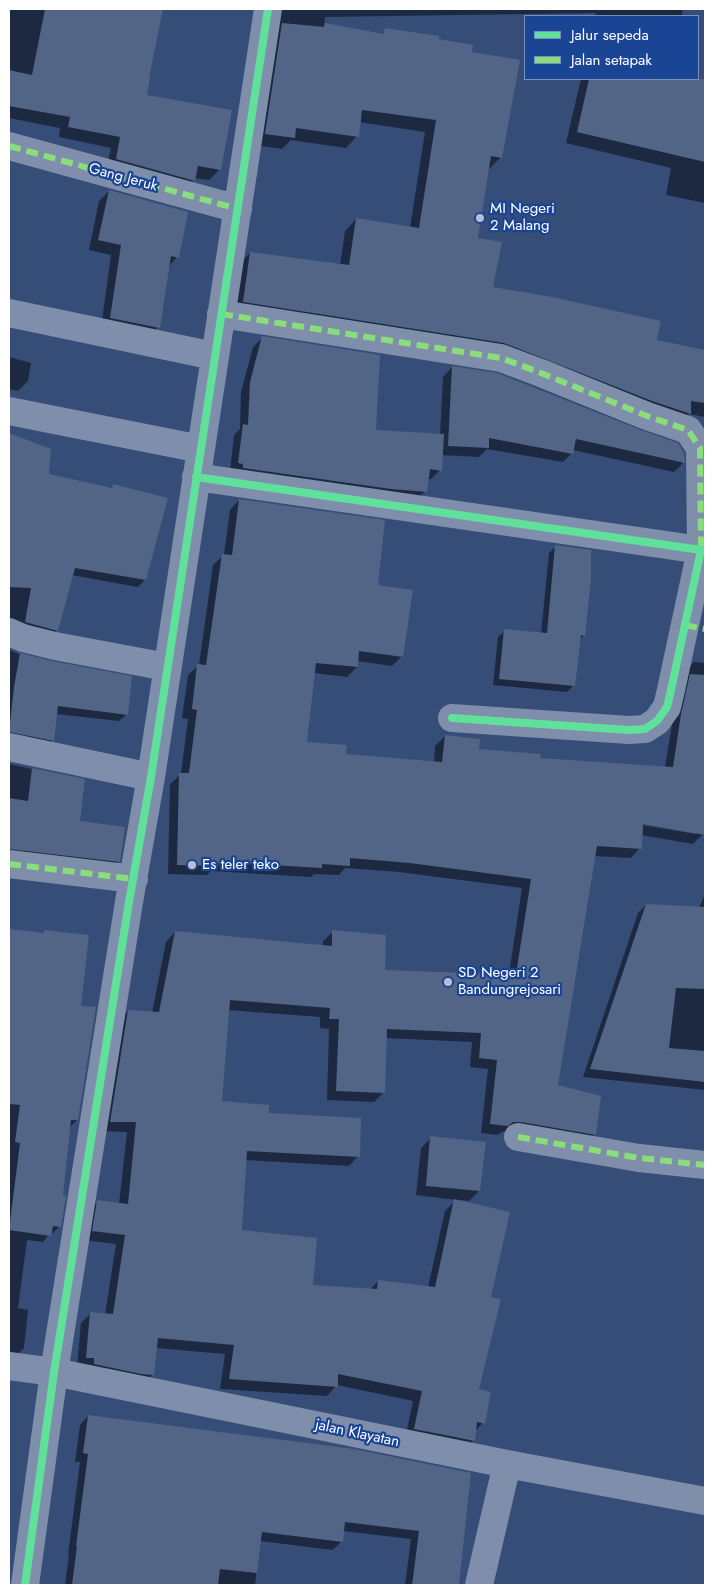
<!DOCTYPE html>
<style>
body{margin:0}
#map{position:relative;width:714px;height:1594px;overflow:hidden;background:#364d78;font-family:Jost,sans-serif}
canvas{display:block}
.frame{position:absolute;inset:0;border:10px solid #fff;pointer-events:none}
.legend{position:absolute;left:524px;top:15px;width:175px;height:65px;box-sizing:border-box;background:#1a4594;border:1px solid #768fbf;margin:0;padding:6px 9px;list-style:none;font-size:15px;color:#fff}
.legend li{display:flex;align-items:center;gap:10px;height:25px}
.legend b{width:25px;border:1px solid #768fbf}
</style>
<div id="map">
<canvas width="714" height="1594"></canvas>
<div class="frame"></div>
<ul class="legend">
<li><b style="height:6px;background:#60e19b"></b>Jalur sepeda</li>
<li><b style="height:6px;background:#8add7b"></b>Jalan setapak</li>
</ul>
</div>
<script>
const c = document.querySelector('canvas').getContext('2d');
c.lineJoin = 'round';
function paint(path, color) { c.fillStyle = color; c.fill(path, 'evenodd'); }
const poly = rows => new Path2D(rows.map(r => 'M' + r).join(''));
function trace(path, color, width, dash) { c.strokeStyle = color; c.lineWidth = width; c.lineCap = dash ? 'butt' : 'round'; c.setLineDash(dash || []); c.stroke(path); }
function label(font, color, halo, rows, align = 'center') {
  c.font = font + ' Jost,sans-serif'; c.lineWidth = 4.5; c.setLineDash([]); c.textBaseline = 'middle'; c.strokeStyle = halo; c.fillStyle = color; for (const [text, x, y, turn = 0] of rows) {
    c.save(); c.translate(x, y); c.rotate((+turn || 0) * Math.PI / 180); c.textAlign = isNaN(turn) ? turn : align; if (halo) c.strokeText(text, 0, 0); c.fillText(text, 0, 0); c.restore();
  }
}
paint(poly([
 [9,9,162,9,148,79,146,96,230,111,219,170,209,180,194,178,194,180,183,191,106,170,111,148,59,137,60,128,9,118],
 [278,9,683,9,682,16,595,16,596,13,325,17,324,29,501,157,489,169,488,169,477,239,491,288,656,341,705,351,705,417,689,414,678,425,491,354,232,313,238,265,250,253,340,265,345,231,356,219,410,228,425,132,359,122,357,136,346,148,291,140,282,149,254,145],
 [581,79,681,79,679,99,705,101,705,203,666,195,671,168,566,143],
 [109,191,177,257,168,267,158,327,148,337,101,328,111,255,89,250,99,201],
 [262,338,374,431,440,435,443,377,452,367,683,463,674,472,573,450,572,453,563,462,487,449,479,457,441,455,440,470,431,479,427,479,425,491,416,501,230,472,234,435,240,429,241,392,253,347],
 [9,357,31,363,28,381,18,391,9,389],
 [9,435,50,450,48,475,110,489,114,485,145,580,138,587,71,575,57,630,50,637,9,626],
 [239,500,376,586,402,656,392,666,357,661,357,667,347,677,314,673,306,744,345,755,434,763,435,746,445,736,477,750,539,759,665,767,672,724,684,672,694,662,705,663,705,817,703,834,693,844,641,835,640,848,631,858,594,856,557,1086,595,1134,585,1144,510,1131,502,1132,497,1135,481,1133,488,1069,470,1067,472,1042,386,1038,384,1092,374,1102,327,1100,329,1029,320,1028,320,1017,228,1010,221,1102,267,1114,358,1156,349,1166,245,1160,240,1231,311,1286,370,1290,378,1281,428,1287,445,1211,456,1200,416,1195,421,1148,431,1138,479,1191,469,1201,461,1200,460,1202,489,1298,477,1390,483,1423,474,1432,473,1441,464,1451,405,1439,413,1401,337,1385,327,1396,220,1389,225,1354,156,1348,153,1374,143,1384,77,1367,81,1323,90,1314,105,1315,116,1244,83,1240,88,1211,98,1201,119,1204,127,1132,101,1131,118,1021,128,1011,152,1013,166,942,175,932,323,947,323,941,333,932,384,971,491,975,495,972,509,974,522,888,399,872,345,868,339,875,314,874,311,877,211,871,207,875,168,874,170,784,181,774,188,719,182,718,188,675,199,665,213,565,224,555,230,510],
 [637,822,696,832,696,834,636,824],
 [556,546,584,635,579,640,574,685,567,692,493,685,498,637,505,631,541,634,549,553],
 [9,650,19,654,52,663,127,714,119,721,56,714,53,740,46,747,9,739],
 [9,764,83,780,79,822,119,861,112,868,9,856],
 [705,894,705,1090,583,1077,638,913,646,905,699,908],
 [9,930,42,934,45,931,80,1007,77,1120,69,1128,61,1196,60,1226,53,1233,50,1233,43,1242,27,1240,18,1308,28,1310,24,1348,17,1355,9,1354],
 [88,1416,470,1474,457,1585,405,1585,411,1539,343,1531,342,1541,333,1550,260,1541,255,1585,65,1585,69,1555,68,1555,80,1462,75,1462,80,1425]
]), '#0007');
paint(poly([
 [45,9,163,9,149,78,150,78,147,95,232,110,221,170,198,166,195,181,116,159,120,137,68,127,70,117,9,106,9,70,32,75],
 [282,23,324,27,325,23,384,34,385,28,439,36,439,39,473,45,472,52,520,60,502,158,491,156,478,238,502,242,493,287,552,297,661,321,657,340,705,350,705,403,691,401,691,414,652,401,504,343,243,302,250,252,349,265,356,218,419,228,436,120,362,110,359,137,296,128,295,138,265,134],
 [589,79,705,79,705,162,577,132],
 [109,190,188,212,179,258,171,256,160,328,110,318,121,245,98,240],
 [262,336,380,355,376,430,444,434,442,471,430,469,427,492,391,489,243,468,243,464,238,463,243,424,248,425,250,382],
 [452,366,497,373,641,430,678,443,684,453,685,463,576,439,573,454,489,438,489,448,448,446],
 [9,433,51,449,49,474,112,488,113,484,168,498,146,580,75,568,58,631,25,622,31,588,9,587],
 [239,499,385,520,378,585,413,590,403,657,359,651,358,667,316,663,307,742,347,745,346,754,442,762,445,735,480,739,479,749,541,754,540,758,673,767,681,714,690,674,705,675,705,835,643,824,642,849,597,846,558,1085,601,1096,596,1135,521,1122,513,1122,508,1126,490,1124,497,1060,479,1058,481,1033,387,1029,385,1093,336,1091,339,1019,329,1019,330,1008,230,1000,222,1101,269,1105,269,1113,361,1118,360,1157,247,1151,242,1230,317,1238,313,1285,377,1289,378,1280,435,1287,454,1199,510,1212,491,1297,501,1299,479,1389,491,1392,485,1424,477,1422,475,1441,414,1429,422,1391,338,1374,338,1387,229,1379,234,1345,158,1338,154,1375,141,1374,94,1364,94,1358,86,1358,90,1312,113,1314,125,1235,92,1231,97,1200,128,1204,136,1122,110,1122,128,1010,159,1012,175,931,332,946,332,930,386,935,385,970,494,974,494,971,516,974,531,879,410,863,350,858,350,866,322,864,322,868,219,862,218,866,177,865,179,773,189,773,197,710,192,709,197,664,206,665,222,554,232,555],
 [555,545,591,550,591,579,585,636,581,635,575,686,499,679,504,629,547,633],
 [20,653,52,661,132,676,128,715,58,706,54,741,9,732,14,687],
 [32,768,85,779,80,821,125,827,120,862,9,849,9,798,28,801],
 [646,904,705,907,705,989,676,988,669,1048,705,1051,705,1082,590,1069],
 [9,929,44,933,44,930,89,935,81,1006,96,1007,78,1120,71,1120,63,1195,66,1196,61,1227,53,1226,51,1236,9,1230,20,1143,15,1142,20,1105,9,1104],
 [430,1136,486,1142,480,1191,426,1186],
 [88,1415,354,1449,471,1473,459,1585,412,1585,419,1531,345,1522,343,1542,262,1532,257,1573,220,1569,218,1585,72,1585,77,1546,76,1546,88,1454,83,1453]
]), '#526587');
trace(poly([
 [9,146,238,209],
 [9,313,214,356],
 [221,314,501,358,541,373,647,416,688,430,700,448,701,550],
 [9,411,201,449],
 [196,477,701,550,671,690,667,707,657,721,645,729,629,730,452,718],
 [9,632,23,638,55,646,167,667],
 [9,747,151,777],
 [9,864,134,879],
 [518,1137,639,1158,705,1165],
 [9,1366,54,1372,507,1464,705,1501],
 [25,1585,54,1372,129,902,151,777,268,9],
 [479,1585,507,1464]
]), '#7e8eab', 28);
trace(poly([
 [9,146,238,209],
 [221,314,501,358,541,373,647,416,688,430,700,448,701,550],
 [685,625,705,629],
 [9,864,134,879],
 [518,1137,639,1158,705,1165]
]), '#8add7b', 6, [12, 6]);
trace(poly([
 [196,477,701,550,671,690,667,707,657,721,645,729,629,730,452,718],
 [25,1585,54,1372,129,902,151,777,268,9]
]), '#60e19b', 8);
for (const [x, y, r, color] of [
 [480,218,5,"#b9c1d0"],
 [192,865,5,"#b9c1d0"],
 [448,982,5,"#b9c1d0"]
]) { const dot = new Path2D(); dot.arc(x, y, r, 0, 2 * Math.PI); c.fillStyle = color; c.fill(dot); trace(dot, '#1a4594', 2); }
label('15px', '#fff', '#1a4594', [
 ["Gang Jeruk",123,178,15],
 ["jalan Klayatan",357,1434,12]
]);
label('15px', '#fff', '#1a4594', [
 ["MI Negeri",490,209],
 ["2 Malang",490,226],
 ["Es teler teko",202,865],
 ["SD Negeri 2",458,973],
 ["Bandungrejosari",458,990]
], 'left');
</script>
